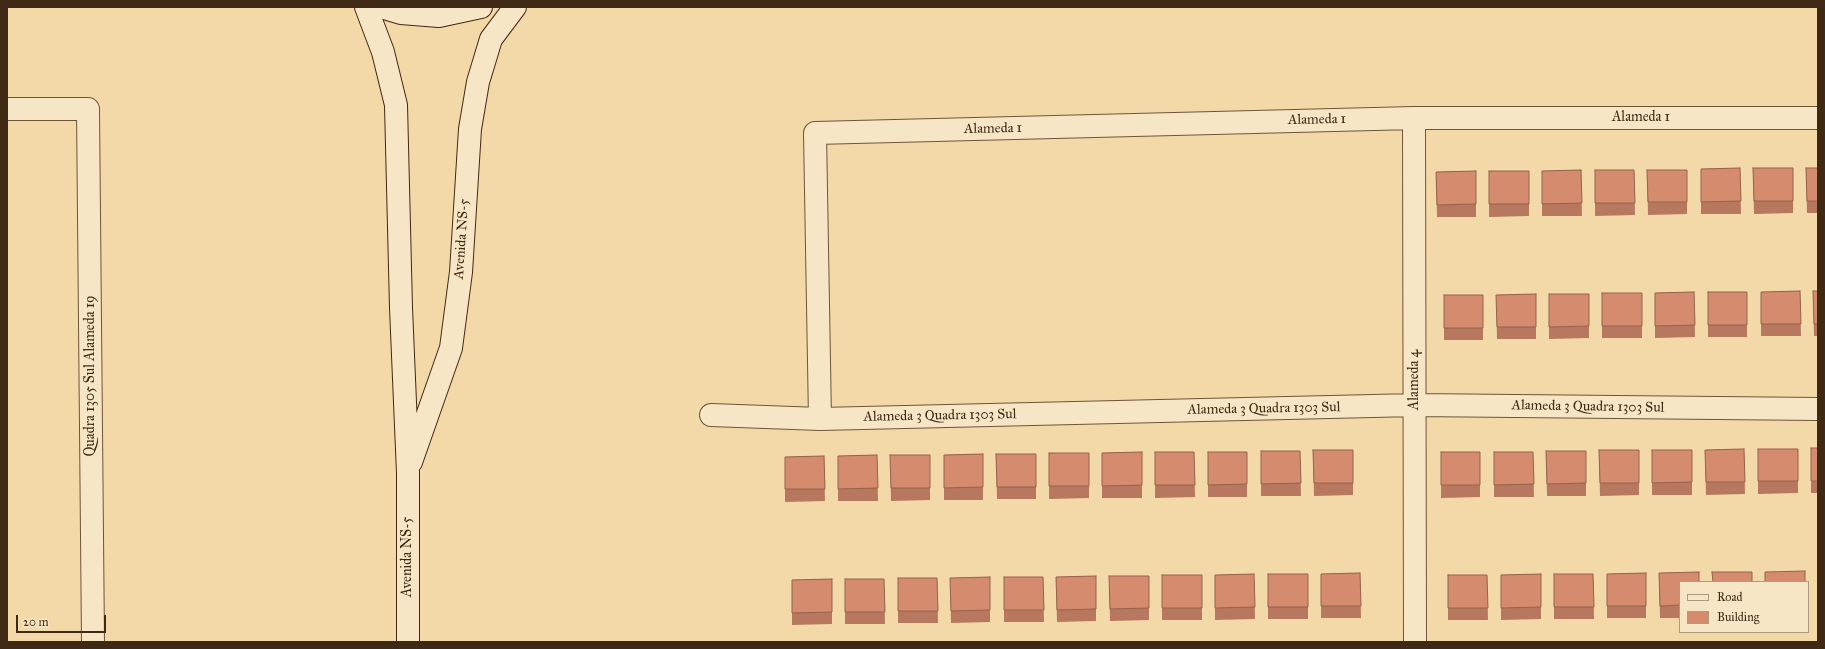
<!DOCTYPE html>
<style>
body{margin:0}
#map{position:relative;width:1825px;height:649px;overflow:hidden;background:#f3d8a8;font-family:"IM FELL Great Primer",serif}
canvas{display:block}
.frame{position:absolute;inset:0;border:8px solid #402914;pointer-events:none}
.legend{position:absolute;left:1679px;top:581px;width:130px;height:52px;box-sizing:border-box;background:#f7e6c6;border:1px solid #ae9a7f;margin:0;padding:5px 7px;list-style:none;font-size:12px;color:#402914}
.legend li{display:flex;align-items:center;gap:8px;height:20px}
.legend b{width:20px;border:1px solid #ae9a7f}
.scale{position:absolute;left:16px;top:615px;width:90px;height:18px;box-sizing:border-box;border:2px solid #402914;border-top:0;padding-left:5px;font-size:12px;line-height:14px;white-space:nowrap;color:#402914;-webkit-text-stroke:3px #f7e6c6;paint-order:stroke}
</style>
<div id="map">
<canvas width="1825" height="649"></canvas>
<div class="frame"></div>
<ul class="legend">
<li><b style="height:5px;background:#f7e6c6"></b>Road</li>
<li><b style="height:11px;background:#d58c6e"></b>Building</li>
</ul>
<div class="scale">20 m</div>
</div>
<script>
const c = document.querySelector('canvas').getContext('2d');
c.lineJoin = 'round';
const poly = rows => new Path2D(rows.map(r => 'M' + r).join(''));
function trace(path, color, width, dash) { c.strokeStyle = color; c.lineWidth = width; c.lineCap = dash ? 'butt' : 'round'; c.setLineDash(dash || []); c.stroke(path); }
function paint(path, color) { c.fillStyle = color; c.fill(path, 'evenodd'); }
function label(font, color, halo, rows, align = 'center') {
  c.font = font + ' "IM FELL Great Primer",serif'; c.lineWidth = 4; c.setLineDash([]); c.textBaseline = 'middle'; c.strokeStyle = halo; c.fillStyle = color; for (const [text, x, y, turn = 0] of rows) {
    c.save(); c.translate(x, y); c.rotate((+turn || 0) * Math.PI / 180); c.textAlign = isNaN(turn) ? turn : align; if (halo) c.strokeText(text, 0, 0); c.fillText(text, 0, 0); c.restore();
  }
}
const street = poly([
 [7,109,88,109,93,642],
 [1414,118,1415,642],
 [711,415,820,419,1415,405,1818,409],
 [820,419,815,133,1414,118,1818,118]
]);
const secondary = poly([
 [366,7,383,52,396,105,401,308,408,473,408,642],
 [381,7,401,13,439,16,481,7],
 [411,462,451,348,461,272,470,129,478,82,491,39,515,7]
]);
trace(street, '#6d5539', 24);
trace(secondary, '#402914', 24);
trace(street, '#f7e6c6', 22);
trace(secondary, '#f7e6c6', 22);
paint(poly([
 [1740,168,1741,214,1701,214,1701,169],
 [1753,168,1793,168,1793,213,1754,214],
 [1806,168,1818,168,1818,213,1807,213],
 [1581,170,1582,216,1542,216,1542,171],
 [1595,170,1634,170,1635,215,1595,216],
 [1647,170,1687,170,1687,214,1648,215],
 [1476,171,1476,217,1437,217,1436,172],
 [1489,171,1529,171,1529,216,1489,217],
 [1800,291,1801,336,1761,336,1761,292],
 [1813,291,1818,291,1818,336,1814,336],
 [1694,292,1695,337,1655,338,1655,293],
 [1708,292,1747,292,1747,337,1708,337],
 [1602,293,1642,293,1642,338,1602,338],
 [1536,294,1536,339,1497,339,1496,295],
 [1549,294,1589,294,1589,338,1549,339],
 [1444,295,1483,295,1483,340,1444,340],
 [1811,448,1818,448,1818,493,1811,493],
 [1744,449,1745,494,1706,495,1705,450],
 [1758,449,1798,449,1798,493,1758,494],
 [1313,450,1353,450,1353,495,1314,496],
 [1599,450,1639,450,1639,495,1600,496],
 [1652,450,1692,450,1692,495,1652,495],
 [1261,451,1300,451,1301,496,1261,496],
 [1546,451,1586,451,1586,496,1547,496],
 [1142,452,1142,498,1102,498,1102,453],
 [1155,452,1194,452,1195,497,1155,498],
 [1208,452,1247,452,1247,497,1208,497],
 [1441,452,1480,452,1480,497,1441,498],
 [1494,452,1533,452,1534,497,1494,497],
 [1049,453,1089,453,1089,498,1049,499],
 [983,454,983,500,944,500,944,455],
 [996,454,1036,454,1036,499,997,499],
 [877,455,878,501,838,501,838,456],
 [890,455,930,455,930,500,891,501],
 [824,456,825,501,785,502,785,457],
 [1360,573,1361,618,1321,618,1321,574],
 [1646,573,1646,618,1607,618,1607,574],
 [1659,573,1680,582,1680,618,1660,618],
 [1254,574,1255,619,1215,620,1215,575],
 [1268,574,1308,574,1308,619,1268,619],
 [1541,574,1541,619,1501,620,1501,575],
 [1554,574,1593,574,1594,619,1554,619],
 [1162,575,1202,575,1202,620,1162,620],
 [1448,575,1487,575,1488,620,1448,620],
 [1096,576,1096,621,1057,622,1056,577],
 [1109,576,1149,576,1149,620,1110,621],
 [990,577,990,622,951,623,950,578],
 [1004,577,1043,577,1044,622,1004,622],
 [898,578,937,578,938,623,898,623],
 [832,579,832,624,792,625,792,580],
 [845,579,884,579,885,624,845,624]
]), '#b7785f');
const building = poly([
 [1740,168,1741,201,1701,202,1701,169,1740,168],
 [1753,168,1793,168,1793,201,1754,201,1753,168],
 [1806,168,1818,168,1818,201,1807,201,1806,168],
 [1581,170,1582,203,1542,204,1542,171,1581,170],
 [1595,170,1634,170,1635,203,1595,203,1595,170],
 [1647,170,1687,170,1687,202,1648,202,1647,170],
 [1476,171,1476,204,1437,205,1436,172,1476,171],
 [1489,171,1529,171,1529,204,1489,204,1489,171],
 [1800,291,1801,324,1761,324,1761,292,1800,291],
 [1813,291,1818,291,1818,324,1814,324,1813,291],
 [1694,292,1695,325,1655,326,1655,293,1694,292],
 [1708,292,1747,292,1747,325,1708,325,1708,292],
 [1602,293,1642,293,1642,326,1602,326,1602,293],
 [1536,294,1536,327,1497,327,1496,295,1536,294],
 [1549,294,1589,294,1589,326,1549,327,1549,294],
 [1444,295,1483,295,1483,328,1444,328,1444,295],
 [1811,448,1818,448,1818,481,1811,481,1811,448],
 [1744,449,1745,482,1706,482,1705,450,1744,449],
 [1758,449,1798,449,1798,481,1758,481,1758,449],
 [1313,450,1353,450,1353,483,1314,483,1313,450],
 [1599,450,1639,450,1639,483,1600,483,1599,450],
 [1652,450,1692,450,1692,482,1652,483,1652,450],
 [1261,451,1300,451,1301,483,1261,484,1261,451],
 [1546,451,1586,451,1586,483,1547,484,1546,451],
 [1142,452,1142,485,1102,486,1102,453,1142,452],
 [1155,452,1194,452,1195,485,1155,485,1155,452],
 [1208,452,1247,452,1247,484,1208,485,1208,452],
 [1441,452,1480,452,1480,485,1441,485,1441,452],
 [1494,452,1533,452,1534,484,1494,485,1494,452],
 [1049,453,1089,453,1089,486,1049,486,1049,453],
 [983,454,983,487,944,488,944,455,983,454],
 [996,454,1036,454,1036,487,997,487,996,454],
 [877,455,878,488,838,489,838,456,877,455],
 [890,455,930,455,930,488,891,488,890,455],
 [824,456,825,489,785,489,785,457,824,456],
 [1805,571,1805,582,1765,582,1765,572,1805,571],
 [1699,572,1699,582,1680,582,1680,605,1660,606,1659,573,1699,572],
 [1712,572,1752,572,1752,582,1713,582,1712,572],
 [1360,573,1361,606,1321,606,1321,574,1360,573],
 [1646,573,1646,606,1607,606,1607,574,1646,573],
 [1254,574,1255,607,1215,608,1215,575,1254,574],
 [1268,574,1308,574,1308,607,1268,607,1268,574],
 [1541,574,1541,607,1501,608,1501,575,1541,574],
 [1554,574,1593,574,1594,607,1554,607,1554,574],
 [1162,575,1202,575,1202,608,1162,608,1162,575],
 [1448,575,1487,575,1488,608,1448,608,1448,575],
 [1096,576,1096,609,1057,610,1056,577,1096,576],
 [1109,576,1149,576,1149,608,1110,609,1109,576],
 [990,577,990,610,951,611,950,578,990,577],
 [1004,577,1043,577,1044,610,1004,610,1004,577],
 [898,578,937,578,938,611,898,611,898,578],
 [832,579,832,612,792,613,792,580,832,579],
 [845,579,884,579,885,612,845,612,845,579]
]);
paint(building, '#d58c6e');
trace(building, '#95624d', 1);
label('14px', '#402914', '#f7e6c6', [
 ["Alameda 1",1641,118],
 ["Alameda 1",1317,120,-1],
 ["Alameda 1",993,129,-1],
 ["Avenida NS-5",462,239,-86],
 ["Quadra 1305 Sul Alameda 19",91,376,-90],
 ["Alameda 4",1415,380,-90],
 ["Alameda 3 Quadra 1303 Sul",1588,407,1],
 ["Alameda 3 Quadra 1303 Sul",1264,409,-1],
 ["Alameda 3 Quadra 1303 Sul",940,416,-1],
 ["Avenida NS-5",408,557,-90]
]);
</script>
